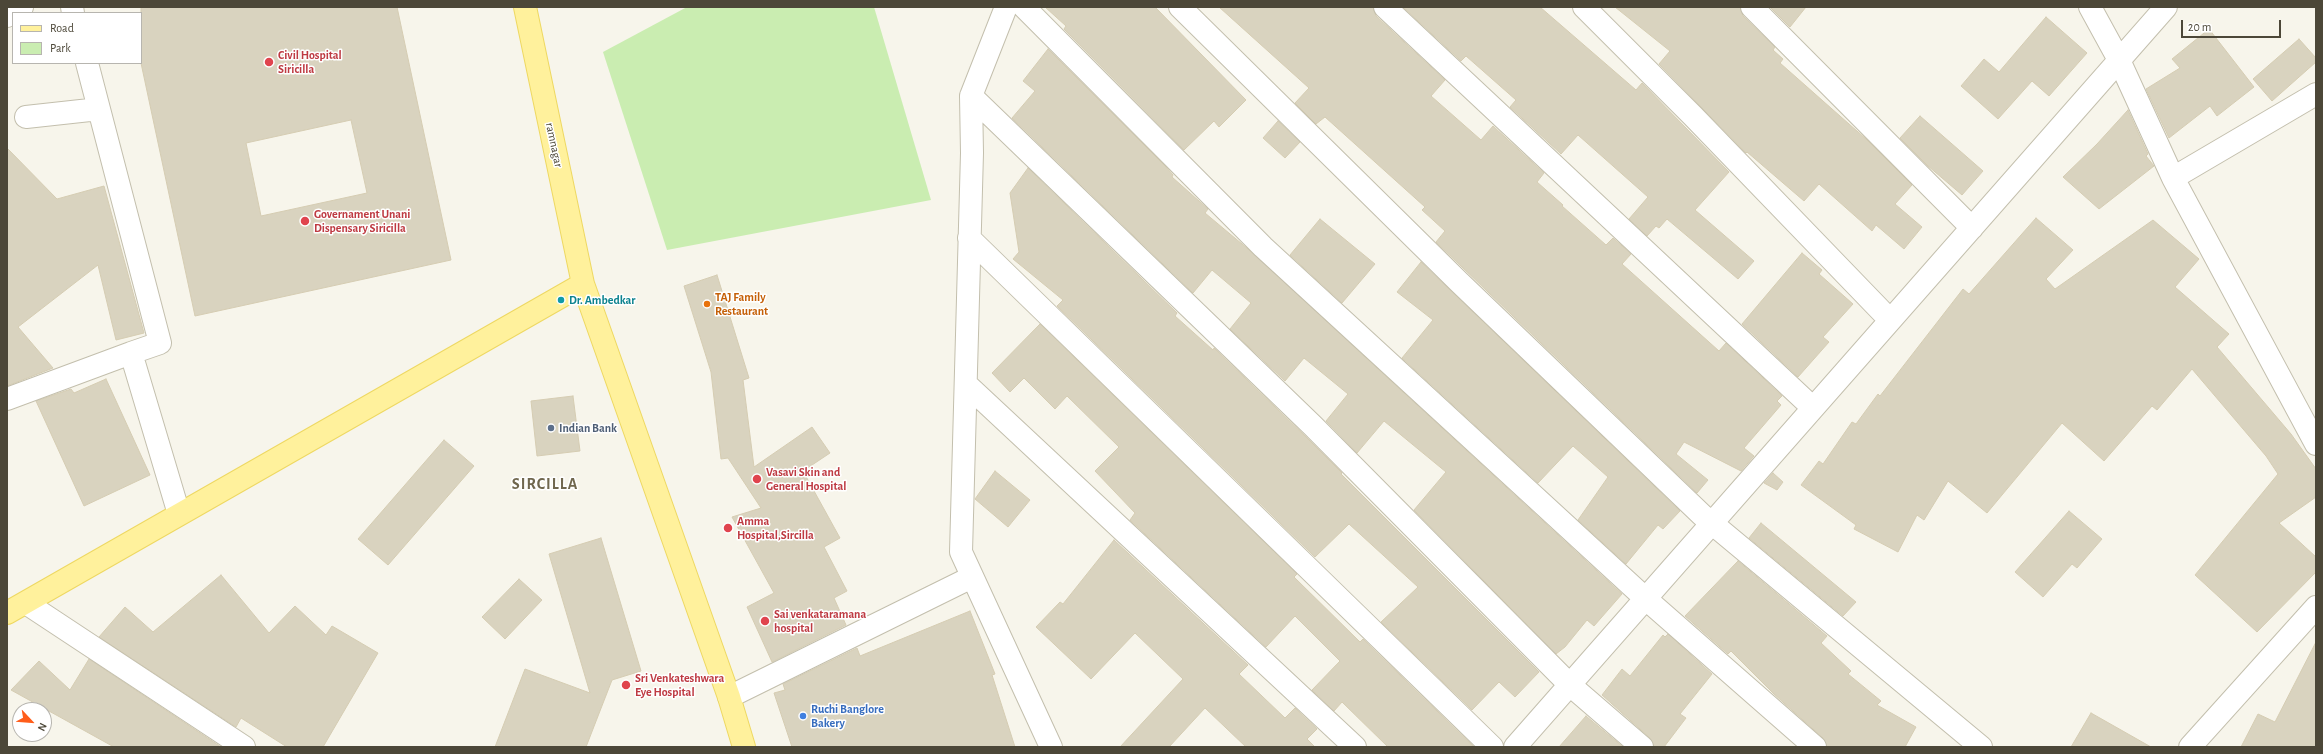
<!DOCTYPE html>
<style>
body{margin:0}
#map{position:relative;width:2323px;height:754px;overflow:hidden;background:#f7f5eb;font-family:"Alegreya Sans",sans-serif}
canvas{display:block}
.frame{position:absolute;inset:0;border:8px solid #4c4738;pointer-events:none}
.legend{position:absolute;left:12px;top:12px;width:130px;height:52px;box-sizing:border-box;background:#fff;border:1px solid #b7b5af;margin:0;padding:5px 7px;list-style:none;font-size:12px;color:#4c4738}
.legend li{display:flex;align-items:center;gap:8px;height:20px}
.legend b{width:20px;border:1px solid #b7b5af}
.north{position:absolute;left:12px;top:702px;width:40px;height:40px;box-sizing:border-box;background:#fff;border:1px solid #b7b5af;border-radius:50%;rotate:116deg;font-size:11px;font-weight:700;line-height:16px;text-align:center;color:#4c4738}
.north::after{content:'';display:block;margin:auto;width:14px;height:18px;background:#ff5d1a;clip-path:polygon(50% 0,100% 100%,50% 72%,0 100%)}
.scale{position:absolute;left:2181px;top:20px;width:100px;height:18px;box-sizing:border-box;border:2px solid #4c4738;border-top:0;padding-left:5px;font-size:12px;line-height:14px;white-space:nowrap;color:#4c4738;-webkit-text-stroke:3px #fff;paint-order:stroke}
</style>
<div id="map">
<canvas width="2323" height="754"></canvas>
<div class="frame"></div>
<ul class="legend">
<li><b style="height:5px;background:#fff19c"></b>Road</li>
<li><b style="height:11px;background:#caedb1"></b>Park</li>
</ul>
<div class="north">N</div>
<div class="scale">20 m</div>
</div>
<script>
const c = document.querySelector('canvas').getContext('2d');
c.lineJoin = 'round';
function paint(path, color) { c.fillStyle = color; c.fill(path, 'evenodd'); }
const poly = rows => new Path2D(rows.map(r => 'M' + r).join(''));
function trace(path, color, width, dash) { c.strokeStyle = color; c.lineWidth = width; c.lineCap = dash ? 'butt' : 'round'; c.setLineDash(dash || []); c.stroke(path); }
function label(font, color, halo, rows, align = 'center') {
  c.font = font + ' "Alegreya Sans",sans-serif'; c.lineWidth = 3; c.setLineDash([]); c.textBaseline = 'middle'; c.strokeStyle = halo; c.fillStyle = color; for (const [text, x, y, turn = 0] of rows) {
    c.save(); c.translate(x, y); c.rotate((+turn || 0) * Math.PI / 180); c.textAlign = isNaN(turn) ? turn : align; if (halo) c.strokeText(text, 0, 0); c.fillText(text, 0, 0); c.restore();
  }
}
paint(poly([
 [687,7,874,7,931,200,667,250,603,52]
]), '#caedb1');
const building = poly([
 [141,7,397,7,451,260,195,316,141,63,141,7],
 [351,120,367,193,261,216,246,143,351,120],
 [1045,7,1155,7,1246,100,1219,127,1214,121,1184,150,1064,29,1066,26,1045,7],
 [1219,7,1373,7,1376,16,1445,80,1431,96,1481,140,1493,126,1544,173,1537,182,1563,205,1562,206,1606,245,1613,238,1631,254,1622,264,1719,351,1726,343,1782,396,1777,401,1781,405,1744,448,1754,456,1741,471,1684,442,1676,454,1708,480,1697,493,1436,242,1445,231,1422,210,1425,207,1325,117,1316,124,1295,103,1309,88,1219,7],
 [1403,7,1540,7,1636,90,1642,83,1729,172,1695,210,1754,261,1738,279,1667,219,1659,228,1656,226,1647,236,1629,219,1648,197,1578,135,1561,154,1510,107,1516,100,1466,56,1461,61,1403,7],
 [1615,7,1740,7,1743,16,1775,47,1773,50,1783,59,1780,63,1866,139,1912,185,1895,204,1922,227,1904,249,1876,225,1872,231,1819,184,1804,201,1747,152,1746,153,1659,64,1670,51,1615,7],
 [1770,7,1806,7,1790,27,1770,7],
 [2046,17,2087,53,2049,96,2032,81,1998,119,1961,86,1984,59,1999,72,2046,17],
 [2209,29,2254,87,2217,116,2210,106,2169,138,2146,89,2180,68,2172,59,2209,29],
 [2299,39,2316,58,2316,62,2272,101,2253,79,2299,39],
 [1048,49,1166,167,1173,175,1172,177,1208,209,1205,213,1248,249,1622,594,1594,626,1587,620,1565,647,1556,654,1414,510,1446,472,1384,421,1357,453,1326,421,1348,394,1304,358,1285,381,1230,329,1251,303,1212,270,1193,293,1012,118,1035,91,1023,81,1048,49],
 [2128,110,2148,154,2146,156,2154,166,2099,209,2063,177,2097,144,2128,110],
 [1920,116,1983,171,1962,195,1928,166,1900,138,1920,116],
 [1278,121,1300,142,1285,158,1263,138,1278,121],
 [7,148,57,199,104,186,144,333,116,340,98,265,18,327,53,368,7,386,7,148],
 [1028,168,1177,313,1175,316,1213,350,1214,348,1304,435,1342,473,1341,474,1539,672,1515,697,1499,682,1472,710,1381,622,1418,587,1349,524,1315,557,1057,306,1063,300,1013,259,1019,252,1010,193,1028,168],
 [2036,218,2073,250,2046,279,2055,289,2153,220,2199,259,2175,287,2229,334,2217,347,2291,434,2316,469,2316,497,2279,523,2316,557,2316,572,2257,632,2195,575,2278,474,2266,456,2192,369,2157,410,2152,406,2104,461,2062,423,1987,513,1948,481,1924,520,1917,515,1898,552,1854,529,1856,525,1801,485,1819,461,1823,464,1852,422,1856,424,1878,394,1880,396,1963,289,1969,294,2036,218],
 [1320,219,1375,264,1342,303,1290,255,1320,219],
 [1802,253,1822,270,1819,274,1853,304,1823,337,1829,342,1798,377,1742,324,1802,253],
 [1421,262,1680,511,1663,529,1658,525,1626,564,1578,520,1608,477,1573,446,1538,483,1402,358,1433,320,1397,292,1421,262],
 [717,275,749,378,743,380,754,467,812,427,830,453,803,471,840,538,824,547,847,591,834,598,846,625,772,662,747,607,774,593,732,517,761,508,728,458,721,459,711,372,684,286,717,275],
 [1040,324,1297,574,1294,577,1360,642,1363,639,1474,747,1388,747,1342,702,1334,711,1312,690,1340,661,1295,616,1266,647,1130,520,1135,513,1095,471,1119,447,1067,396,1055,409,1024,378,1010,392,992,373,1040,324],
 [106,379,150,475,84,506,36,401,71,389,74,393,106,379],
 [573,396,580,451,537,456,531,401,573,396],
 [444,440,474,466,388,565,358,539,444,440],
 [995,471,1030,500,1008,527,975,499,995,471],
 [1773,473,1783,482,1777,490,1764,483,1773,473],
 [2069,511,2102,539,2077,568,2072,564,2043,597,2015,572,2069,511],
 [1761,523,1856,602,1843,616,1749,538,1761,523],
 [601,538,641,671,612,680,586,747,495,747,525,669,590,693,549,554,601,538],
 [1114,540,1248,665,1239,674,1285,718,1295,708,1317,729,1307,739,1315,747,1246,747,1205,708,1169,747,1120,747,1183,679,1135,633,1091,679,1036,627,1060,602,1063,604,1114,540],
 [1738,561,1827,636,1821,643,1851,671,1848,674,1881,701,1877,705,1916,727,1905,747,1827,747,1823,738,1774,694,1731,651,1728,654,1685,616,1738,561],
 [221,575,269,633,295,606,326,635,332,626,378,653,323,747,287,747,241,718,236,727,99,637,125,607,153,632,221,575],
 [519,579,542,600,505,639,482,617,519,579],
 [970,611,995,674,992,675,1015,747,792,747,774,693,785,690,783,684,857,648,860,656,970,611],
 [1668,634,1712,674,1680,714,1686,718,1664,747,1654,747,1650,738,1602,695,1622,669,1630,676,1663,635,1665,637,1668,634],
 [2316,642,2316,747,2241,747,2258,714,2275,722,2316,642],
 [89,659,221,747,114,747,11,690,39,661,70,690,89,659],
 [2091,713,2151,747,2071,747,2091,713],
 [1586,716,1623,747,1559,747,1586,716]
]);
paint(building, '#d9d3bf');
trace(building, '#d5ccb2', 1);
const minor = poly([
 [72,7,73,13],
 [1006,7,971,96,972,153,961,552,1051,747],
 [1024,7,1263,247,1646,599,1815,747],
 [1180,7,1459,282,1702,515,1981,747],
 [1385,7,1813,408],
 [1584,7,1693,116,1890,320],
 [1752,7,1972,228],
 [2090,7,2119,60,2173,178,2316,444],
 [7,16,22,7],
 [87,63,160,343,131,353],
 [971,96,1313,426,1570,685,1642,747],
 [26,117,99,109],
 [2173,178,2316,94],
 [969,238,1492,747],
 [966,384,1355,747],
 [7,399,131,353,179,514],
 [26,603,244,747],
 [729,697,972,577],
 [1515,747,2166,7],
 [2190,747,2316,607]
]);
const major = poly([
 [525,7,583,284,729,697,744,747],
 [7,613,583,284]
]);
trace(minor, '#c3bfad', 24);
trace(major, '#eed862', 24);
trace(minor, '#fff', 22);
trace(major, '#fff19c', 22);
for (const [x, y, r, color] of [
 [269,62,5,"#e0444e"],
 [305,221,5,"#e0444e"],
 [561,300,4,"#0f9aa8"],
 [707,304,4,"#e8710a"],
 [551,428,4,"#5c6f8a"],
 [757,479,5,"#e0444e"],
 [728,528,5,"#e0444e"],
 [765,621,5,"#e0444e"],
 [626,685,5,"#e0444e"],
 [803,716,4,"#3f7fe0"]
]) { const dot = new Path2D(); dot.arc(x, y, r, 0, 2 * Math.PI); c.fillStyle = color; c.fill(dot); trace(dot, '#fff', 1.5); }
label('bold 12px', '#be3a42', '#fff', [
 ["Civil Hospital",278,55],
 ["Siricilla",278,69],
 ["Governament Unani",314,214],
 ["Dispensary Siricilla",314,228],
 ["Vasavi Skin and",766,472],
 ["General Hospital",766,486],
 ["Amma",737,521],
 ["Hospital,Sircilla",737,535],
 ["Sai venkataramana",774,614],
 ["hospital",774,628],
 ["Sri Venkateshwara",635,678],
 ["Eye Hospital",635,692]
], 'left');
label('12px', '#4c4738', '#fff', [
 ["ramnagar",554,145,78]
]);
label('bold 12px', '#c56008', '#fff', [
 ["TAJ Family",715,297],
 ["Restaurant",715,311]
], 'left');
label('bold 12px', '#0d838f', '#fff', [
 ["Dr. Ambedkar",569,300]
], 'left');
label('bold 12px', '#4e5e75', '#fff', [
 ["Indian Bank",559,428]
], 'left');
label('bold 12px', '#366cbe', '#fff', [
 ["Ruchi Banglore",811,709],
 ["Bakery",811,723]
], 'left');
c.letterSpacing = '1px';
label('bold 16px', '#70674e', '#fff', [
 ["SIRCILLA",545,484]
]);
c.letterSpacing = '0px';
</script>
